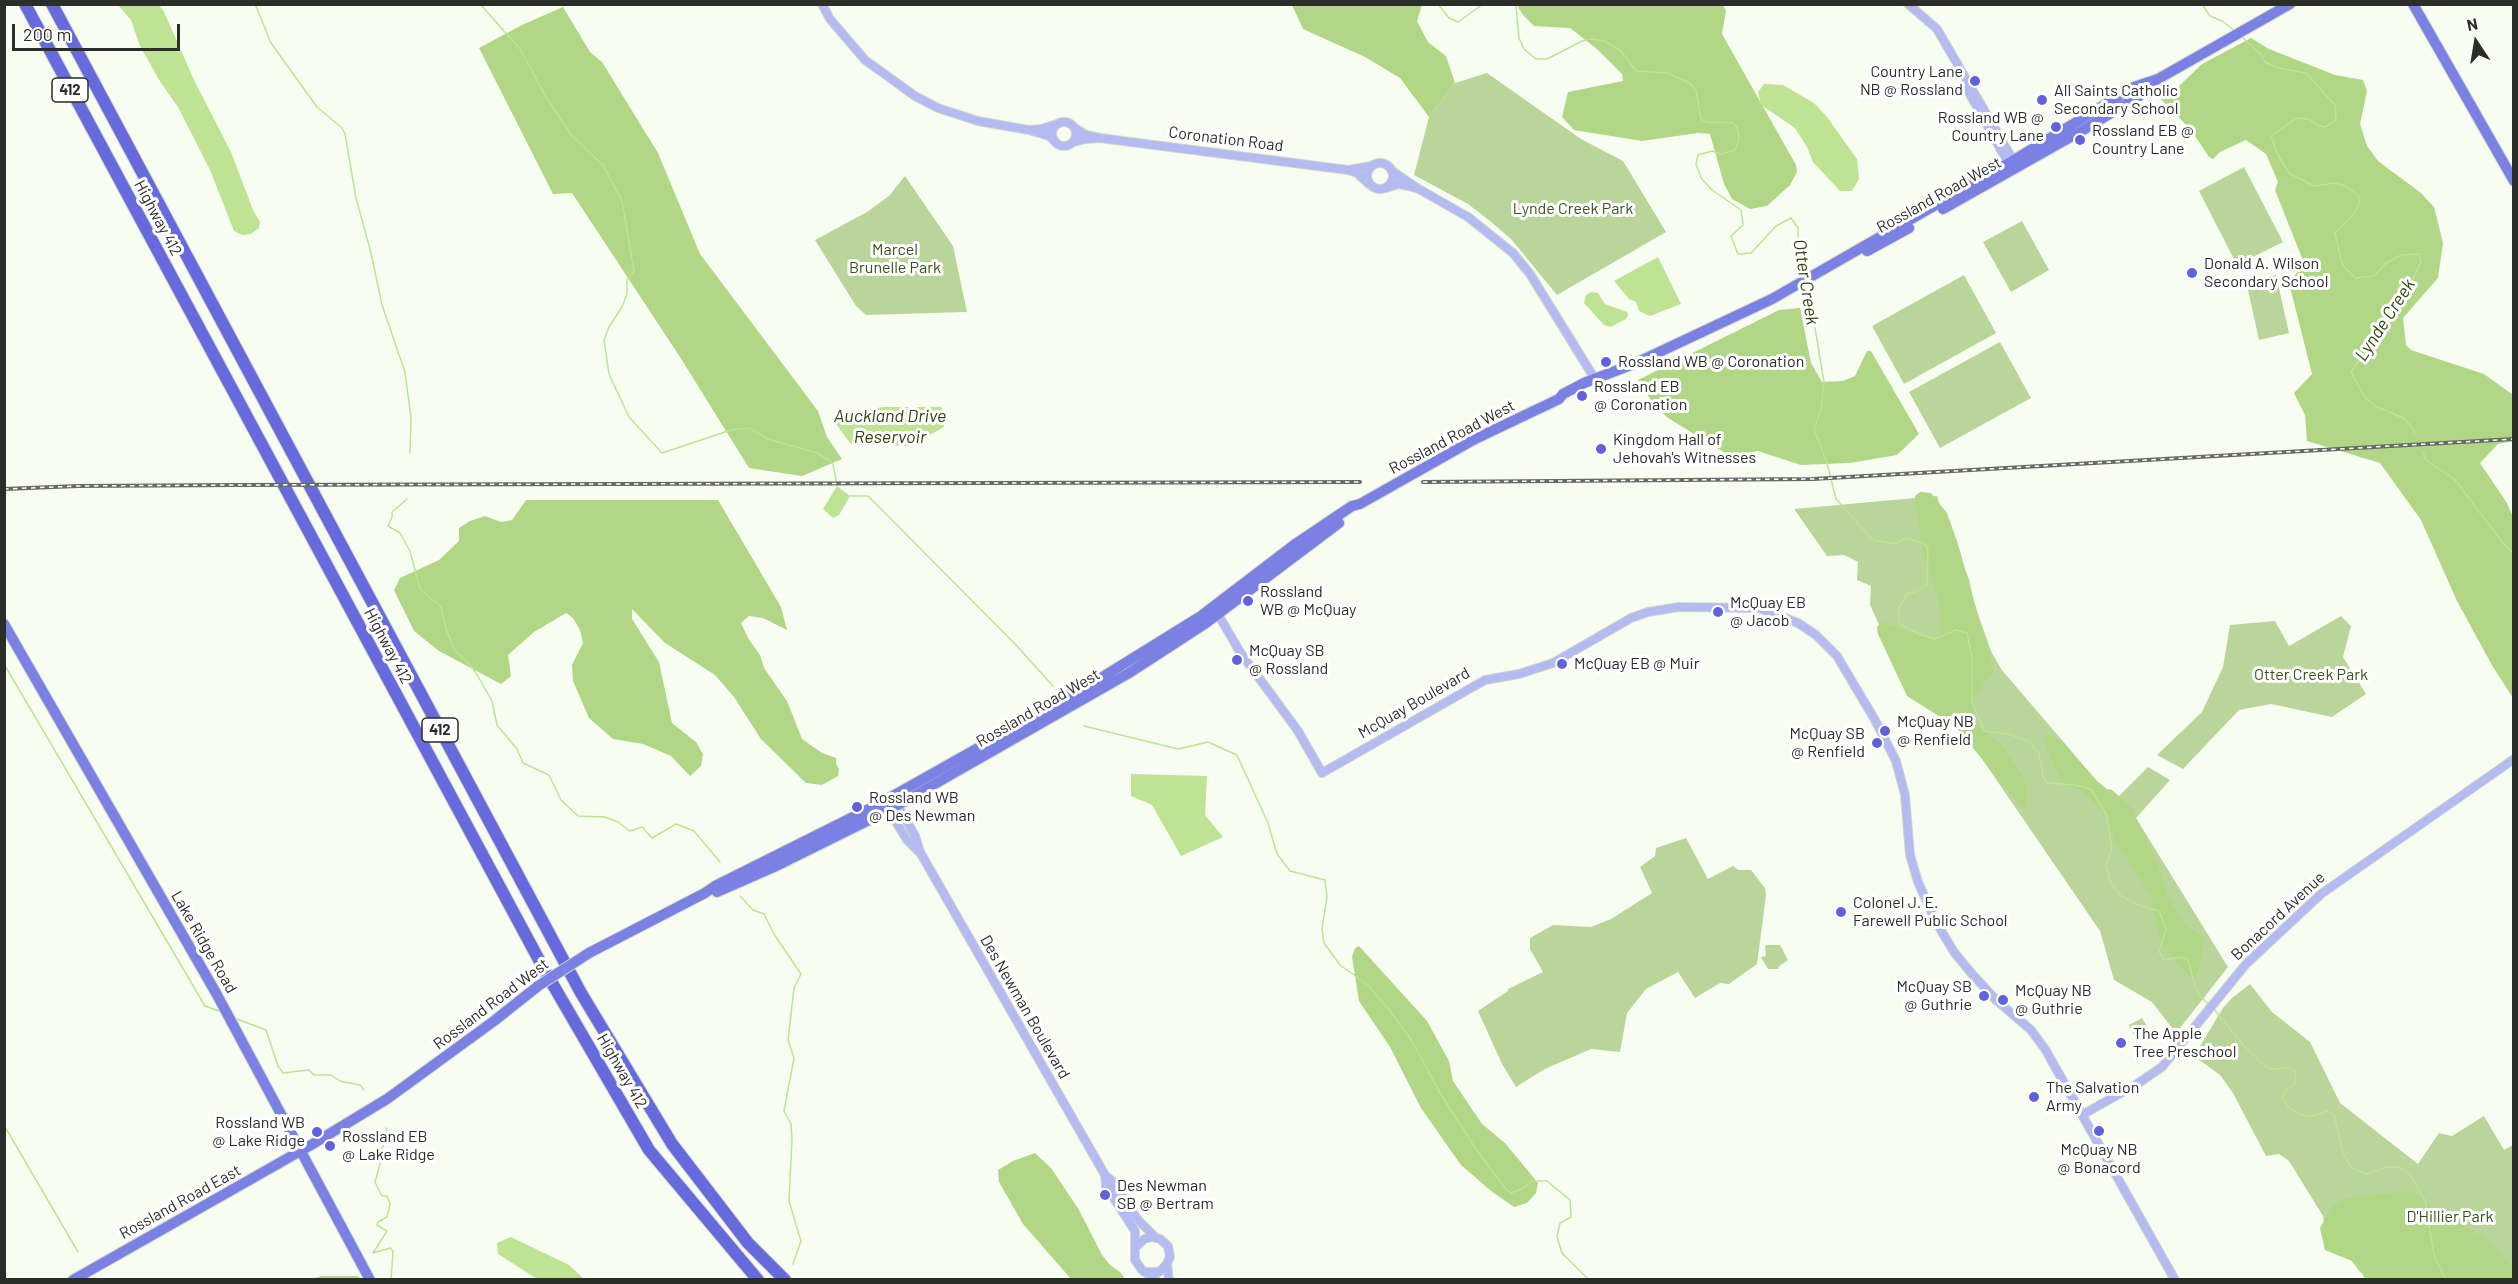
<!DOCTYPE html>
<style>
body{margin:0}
#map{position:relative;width:2518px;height:1284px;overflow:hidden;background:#f7fef1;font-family:Barlow,sans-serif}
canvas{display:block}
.frame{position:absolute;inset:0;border:6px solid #2b2d28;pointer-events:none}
.north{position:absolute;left:2446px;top:12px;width:60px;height:60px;-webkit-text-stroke:4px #fff;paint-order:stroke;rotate:348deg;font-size:16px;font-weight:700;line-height:24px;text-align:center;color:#2b2d28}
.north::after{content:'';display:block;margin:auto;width:21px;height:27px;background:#2b2d28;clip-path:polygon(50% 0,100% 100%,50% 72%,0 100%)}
.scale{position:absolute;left:12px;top:24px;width:168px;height:27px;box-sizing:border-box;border:3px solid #2b2d28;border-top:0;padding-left:8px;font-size:18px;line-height:21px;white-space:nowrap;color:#2b2d28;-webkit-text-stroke:4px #fff;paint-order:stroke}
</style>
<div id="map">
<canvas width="2518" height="1284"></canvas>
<div class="frame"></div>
<div class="north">N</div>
<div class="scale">200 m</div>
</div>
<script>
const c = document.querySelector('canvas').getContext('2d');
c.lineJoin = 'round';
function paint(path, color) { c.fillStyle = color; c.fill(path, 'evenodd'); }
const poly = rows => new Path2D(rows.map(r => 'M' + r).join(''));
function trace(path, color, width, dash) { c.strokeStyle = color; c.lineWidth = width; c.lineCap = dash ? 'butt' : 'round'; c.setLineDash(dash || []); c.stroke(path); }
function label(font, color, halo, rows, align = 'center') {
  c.font = font + ' Barlow,sans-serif'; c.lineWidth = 6; c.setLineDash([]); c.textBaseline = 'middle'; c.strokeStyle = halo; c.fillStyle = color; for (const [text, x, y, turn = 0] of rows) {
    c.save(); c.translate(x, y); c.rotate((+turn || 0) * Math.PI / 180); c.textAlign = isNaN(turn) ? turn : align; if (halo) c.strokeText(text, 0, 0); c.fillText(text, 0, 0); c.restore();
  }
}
paint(poly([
 [1487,73,1581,139,1623,161,1666,232,1557,295,1511,239,1490,221,1468,204,1414,175,1429,117,1455,83],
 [2244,167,2283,242,2237,265,2199,191],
 [905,176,953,246,967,312,866,315,856,306,815,240,867,212,889,196],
 [2022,221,2049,270,2011,292,1983,242],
 [1964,275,1996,333,1904,384,1872,326],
 [2276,275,2289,333,2259,340,2246,281],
 [2000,342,2031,398,1940,448,1909,392],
 [1937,496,1945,522,1969,579,1974,603,1991,651,2001,669,2114,801,2148,767,2170,780,2136,818,2228,967,2176,1033,2152,1002,2114,980,2100,931,1956,721,1895,659,1870,605,1871,586,1857,580,1858,562,1844,555,1827,556,1794,509],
 [2341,616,2351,626,2343,657,2366,694,2332,717,2271,704,2239,710,2183,769,2157,755,2202,712,2223,667,2230,625,2275,621,2289,646],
 [1686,838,1708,879,1733,866,1738,870,1751,870,1765,888,1766,895,1757,964,1729,984,1720,983,1695,998,1678,972,1646,989,1627,1013,1620,1052,1591,1049,1545,1069,1516,1087,1502,1064,1478,1011,1508,991,1508,989,1543,972,1530,949,1530,938,1553,925,1591,927,1611,919,1652,893,1640,867,1655,856,1656,848],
 [1767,945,1780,945,1788,960,1778,967,1779,969,1768,969,1762,959,1761,957,1766,956,1765,946],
 [2250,984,2272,1012,2310,1042,2340,1103,2418,1164,2439,1133,2452,1136,2484,1116,2504,1150,2513,1145,2513,1279,2370,1279,2360,1272,2324,1225,2323,1216,2289,1161,2279,1154,2266,1156,2233,1093,2220,1075,2194,1056,2223,1008,2232,998],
 [2142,1018,2150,1031,2147,1032,2149,1035,2137,1041,2129,1025],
 [321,1276,357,1276,363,1279,309,1280]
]), '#b9d59a');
paint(poly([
 [1292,5,1422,5,1417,21,1428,42,1446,56,1455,83,1429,117,1400,78,1365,57,1303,29],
 [1517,5,1723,5,1726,11,1722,34,1796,165,1797,172,1790,185,1767,206,1750,209,1732,199,1724,184,1710,134,1698,133,1642,141,1574,130,1562,117,1568,92,1623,81,1622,74,1597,49,1570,28,1534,26,1523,15],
 [563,7,590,52,602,62,658,153,700,254,818,411,827,437,842,459,802,476,749,468,680,357,572,193,553,194,479,48,522,25],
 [2251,38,2269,49,2335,75,2363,80,2367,91,2360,124,2367,146,2378,161,2421,193,2434,207,2443,243,2438,278,2403,318,2406,345,2411,350,2484,374,2513,395,2513,441,2498,444,2480,463,2507,503,2513,517,2513,698,2493,667,2457,601,2421,520,2380,463,2307,441,2305,415,2294,393,2312,374,2289,283,2304,263,2275,190,2278,182,2266,154,2246,140,2220,152,2213,159,2209,157,2191,130,2161,99,2177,88,2202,64],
 [1800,308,1811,363,1822,382,1843,381,1855,376,1867,351,1871,351,1919,434,1897,455,1850,463,1801,465,1758,451,1730,456,1668,418,1654,405,1638,380,1779,310],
 [1920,492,1931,493,1947,513,1958,544,1994,672,1984,683,1974,698,1972,717,1979,727,2002,745,2025,780,2027,793,2026,810,2021,807,1956,727,1907,696,1878,634,1877,627,1881,622,1924,637,1941,636,1939,601,1923,552,1915,503,1915,496],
 [526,500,718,500,781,607,787,630,763,618,749,616,741,623,748,638,760,655,764,668,787,701,802,739,822,753,836,758,836,764,839,769,838,776,822,785,806,783,761,739,734,697,715,675,665,643,632,609,632,619,659,662,672,723,696,742,703,754,701,766,690,776,671,756,643,744,613,739,589,718,573,681,572,665,583,643,580,630,573,618,566,613,534,632,508,655,511,676,501,684,439,651,414,631,394,590,400,578,439,560,459,541,459,528,470,521,485,516,501,522,512,520],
 [2048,734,2061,741,2097,781,2107,789,2112,790,2131,807,2156,861,2168,897,2184,924,2204,938,2201,961,2194,981,2165,949,2159,939,2151,895,2115,840,2102,810,2081,791,2063,783,2046,748,2044,738],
 [1359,946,1427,1021,1449,1061,1453,1081,1482,1124,1505,1143,1538,1183,1536,1193,1527,1203,1514,1207,1491,1191,1461,1165,1421,1108,1390,1047,1359,1001,1352,957,1355,948],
 [1035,1153,1051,1168,1079,1210,1102,1255,1110,1265,1120,1272,1125,1279,1071,1279,1023,1224,999,1182,998,1170,1013,1161],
 [2410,1191,2438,1211,2485,1238,2513,1268,2513,1279,2365,1279,2357,1263,2325,1250,2320,1228,2332,1207,2348,1198]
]), '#b1d686');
paint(poly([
 [118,5,159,5,164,12,194,80,231,152,253,210,260,222,259,228,251,234,242,235,234,231,210,170,178,107,161,83,140,46,131,20],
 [1764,84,1783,85,1814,103,1827,117,1857,159,1859,179,1852,191,1840,191,1813,162,1807,147,1795,128,1761,105,1758,92],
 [1658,257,1681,304,1650,316,1639,311,1636,302,1629,299,1614,281],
 [1591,292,1598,293,1605,304,1627,312,1628,315,1626,319,1611,327,1604,325,1584,303,1586,295],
 [884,407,942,407,944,427,910,446,851,444,836,424,845,413],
 [837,486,850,496,839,515,833,518,823,509],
 [1131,774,1207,776,1205,815,1223,837,1181,856,1152,805,1131,796],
 [511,1237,569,1265,584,1279,537,1279,498,1254,497,1243]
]), '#bee393');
trace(poly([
 [255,4,271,43,317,107,342,128,345,134,356,198,371,253,382,305,405,372,411,418,410,453],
 [480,4,520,49,545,95,571,135,603,165,622,201,634,271,627,280,627,294,622,307,609,327,604,340,609,374,629,417,662,453,731,430,749,428,768,439,817,453,830,461,833,464,837,486],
 [1438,4,1449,18,1458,22,1483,4],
 [1516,4,1519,38,1524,49,1536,59,1547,59,1582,41,1591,39,1604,41,1621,51,1636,71,1667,73,1690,83,1696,91,1701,119,1706,122,1733,123,1737,127,1739,139,1735,150,1721,154,1712,151,1698,155,1696,164,1701,178,1712,190,1741,210,1743,225,1731,236,1738,254,1751,253,1776,226,1791,218,1798,228,1799,262,1803,275],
 [2202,4,2210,16,2222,21,2235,31],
 [2241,36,2261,55,2265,62,2278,68,2306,73,2335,105,2336,120,2325,127,2318,126,2309,119,2297,118,2271,136,2278,155,2289,173,2314,186,2335,183,2346,186,2359,196,2359,204,2353,215,2335,233,2342,264,2355,278,2374,276,2386,263,2401,255,2419,254,2421,262,2408,290,2351,372,2364,396,2375,406,2403,418,2412,427,2415,433],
 [1806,285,1812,310,1824,382,1821,410,1814,429,1827,463,1836,499,1873,540,1895,544,1906,538,1923,543,1928,548,1927,584,1916,592,1908,593,1898,609,1900,624,1919,634,1935,639,1956,630,1967,633,1972,658,1972,702,1984,731,2008,734,2028,741,2039,753,2043,776,2047,783,2075,785,2091,789,2106,814,2109,827,2112,849,2106,864,2110,881,2120,895,2136,904,2159,911,2166,929,2159,952,2164,960,2180,957,2188,959,2194,983,2201,997,2208,1004],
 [2423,452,2426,460,2455,480,2503,543,2514,554],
 [850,496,868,496,1015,644,1053,686],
 [407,499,392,512,392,517,388,526,400,533,410,551,420,589,441,607,446,629,455,651,468,662,476,673,492,701,497,725,517,749,523,763,549,775,561,800,578,816,605,817,618,822,630,831,642,827,652,838,676,824,694,831,720,862],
 [4,664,205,1006,219,1011],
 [1084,726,1178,749,1208,742,1237,755,1268,823,1277,854,1290,871,1325,880,1327,897,1322,928,1324,943,1340,965,1368,985,1390,1011,1412,1041,1440,1093,1474,1146,1505,1188,1511,1193,1524,1188,1531,1181,1547,1181,1570,1200,1571,1217,1560,1223,1557,1237,1562,1253,1589,1280],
 [740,896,753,910,764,914,774,934,801,974,794,988,788,1040,794,1058,784,1111,791,1124,792,1140,789,1201,801,1241,793,1264],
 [2214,1009,2244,1046,2265,1066,2272,1069,2289,1068,2296,1072,2295,1083,2285,1091,2282,1098,2288,1106,2297,1113,2309,1117,2328,1111,2334,1115,2343,1153,2351,1167,2367,1174,2387,1167,2400,1167,2411,1176,2425,1200,2434,1255,2446,1280],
 [237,1019,266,1030,278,1066,283,1073,309,1070,314,1075,331,1075,340,1081,360,1085,364,1090],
 [4,1125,78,1252],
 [386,1128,388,1135,380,1153,380,1164,375,1182,382,1196,387,1196,390,1204,387,1217,378,1222,377,1225,387,1231,373,1253,390,1248,393,1251,391,1280],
 [95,1278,95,1280]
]), '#bee393', 1.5);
const minor = poly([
 [822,4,830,19,865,60,915,96,938,108,978,121,1029,130],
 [1908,4,1937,29,2016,165],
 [1966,87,2011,168],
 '1052 134a12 12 0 1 1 24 0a12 12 0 1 1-24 0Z',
 [1100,138,1348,170],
 [1055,141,1049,136,1029,130,1041,129,1057,124],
 [1073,142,1086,139,1100,138,1086,135,1075,128],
 '1367 176a13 13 0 1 1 26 0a13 13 0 1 1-26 0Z',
 [1369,184,1357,173,1348,170,1372,166],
 [1386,188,1399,184,1417,188,1392,171],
 [1417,188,1468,217,1513,253,1530,274,1598,384],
 [1215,609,1240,652,1298,731,1322,773,1485,680,1519,674,1553,663,1631,618,1648,612,1679,607,1759,608,1798,623,1816,635,1837,656,1875,720,1896,761,1905,795,1910,855,1918,882,1936,922,1954,952,1972,974,1996,1000,2031,1030,2045,1049,2175,1280],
 [895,800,915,836,920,852,1105,1175,1112,1181,1138,1220,1156,1238],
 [887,807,907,840,919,852],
 [2082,1115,2137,1084,2162,1067,2246,964,2321,894,2514,759],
 [1105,1175,1106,1186,1135,1231,1135,1260,1142,1270,1156,1280],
 [1135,1248,1144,1239,1152,1237,1160,1239,1168,1246,1170,1257,1167,1264,1159,1272,1147,1272],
 [1167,1264,1169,1280]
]);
const major = poly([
 [2413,4,2514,181],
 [1943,209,2083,130,2139,96,2153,83],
 [1867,251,1909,228],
 [4,624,216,993,370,1280],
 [717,892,774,867,889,810,1129,673,1206,623,1339,523],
 [589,953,705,893,715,886,875,806,1088,686,1201,616,1294,545,1352,506,1360,504,1475,439,1559,399,1563,394,1584,383,1636,363,1772,299,2014,160,2134,87,2158,79,2290,4],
 [73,1280,311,1145,387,1099,494,1021,538,986]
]);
const highway = poly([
 [25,4,545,971,649,1150,758,1280],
 [52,4,581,993,672,1144,748,1243,785,1280]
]);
trace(minor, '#d2d8cd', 10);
trace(major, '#d2d8cd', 12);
trace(highway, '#d2d8cd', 14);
trace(minor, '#b3bbf1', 8);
trace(major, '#7a81e3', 10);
trace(highway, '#676add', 12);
const rail = poly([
 [1423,482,1813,479,2514,439],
 [4,489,78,486,237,485,1360,482]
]);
trace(rail, '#686b64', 4);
trace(rail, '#fff', 1.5, [4.5]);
const majorBridge = poly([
 [538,986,589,953]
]);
trace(majorBridge, '#d2d8cd', 12, []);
trace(majorBridge, '#7a81e3', 10);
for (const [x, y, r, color] of [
 [1975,81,6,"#6162db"],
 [2042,100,6,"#6162db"],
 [2056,127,6,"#6162db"],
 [2080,140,6,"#6162db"],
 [2192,273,6,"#6162db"],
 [1606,362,6,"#6162db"],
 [1582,396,6,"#6162db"],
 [1601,449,6,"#6162db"],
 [1248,601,6,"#6162db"],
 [1718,612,6,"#6162db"],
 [1237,660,6,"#6162db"],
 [1562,664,6,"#6162db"],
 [1885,731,6,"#6162db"],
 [1877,743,6,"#6162db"],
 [857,807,6,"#6162db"],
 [1841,912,6,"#6162db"],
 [1984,996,6,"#6162db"],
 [2003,1000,6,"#6162db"],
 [2121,1043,6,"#6162db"],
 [2034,1097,6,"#6162db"],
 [2099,1131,6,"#6162db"],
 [317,1132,6,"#6162db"],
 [330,1146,6,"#6162db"],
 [1105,1195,6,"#6162db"]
]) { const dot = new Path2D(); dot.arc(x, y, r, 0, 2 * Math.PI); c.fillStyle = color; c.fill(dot); trace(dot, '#fff', 2); }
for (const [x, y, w] of [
 [70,90,36],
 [440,730,36]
]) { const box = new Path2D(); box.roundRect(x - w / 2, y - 12, w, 24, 4.5); c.fillStyle = '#fff'; c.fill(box); trace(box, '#2b2d28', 1.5); }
label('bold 15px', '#2b2d28', null, [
 ["412",70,90],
 ["412",440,730]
]);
label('16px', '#2b2d28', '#fff', [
 ["Country Lane",1963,72,"right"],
 ["NB @ Rossland",1963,90,"right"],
 ["All Saints Catholic",2054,91],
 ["Secondary School",2054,109],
 ["Rossland WB @",2044,118,"right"],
 ["Country Lane",2044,136,"right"],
 ["Rossland EB @",2092,131],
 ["Country Lane",2092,149],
 ["Donald A. Wilson",2204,264],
 ["Secondary School",2204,282],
 ["Rossland WB @ Coronation",1618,362],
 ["Rossland EB",1594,387],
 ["@ Coronation",1594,405],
 ["Kingdom Hall of",1613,440],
 ["Jehovah's Witnesses",1613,458],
 ["Rossland",1260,592],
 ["WB @ McQuay",1260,610],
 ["McQuay EB",1730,603],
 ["@ Jacob",1730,621],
 ["McQuay SB",1249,651],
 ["@ Rossland",1249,669],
 ["McQuay EB @ Muir",1574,664],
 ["McQuay NB",1897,722],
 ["@ Renfield",1897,740],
 ["McQuay SB",1865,734,"right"],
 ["@ Renfield",1865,752,"right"],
 ["Rossland WB",869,798],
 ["@ Des Newman",869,816],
 ["Colonel J. E.",1853,903],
 ["Farewell Public School",1853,921],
 ["McQuay SB",1972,987,"right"],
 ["@ Guthrie",1972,1005,"right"],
 ["McQuay NB",2015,991],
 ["@ Guthrie",2015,1009],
 ["The Apple",2133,1034],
 ["Tree Preschool",2133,1052],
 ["The Salvation",2046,1088],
 ["Army",2046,1106],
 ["Rossland WB",305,1123,"right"],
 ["@ Lake Ridge",305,1141,"right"],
 ["Rossland EB",342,1137],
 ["@ Lake Ridge",342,1155],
 ["McQuay NB",2099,1150,"center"],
 ["@ Bonacord",2099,1168,"center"],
 ["Des Newman",1117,1186],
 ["SB @ Bertram",1117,1204]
], 'left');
label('16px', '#2b2d28', '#fff', [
 ["Coronation Road",1226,139,7],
 ["Rossland Road West",1939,195,-29],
 ["Highway 412",158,218,62],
 ["Rossland Road West",1452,437,-28],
 ["Highway 412",388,646,62],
 ["McQuay Boulevard",1414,703,-30],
 ["Rossland Road West",1038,708,-30],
 ["Bonacord Avenue",2278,916,-43],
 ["Lake Ridge Road",204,942,60],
 ["Rossland Road West",491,1004,-37],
 ["Des Newman Boulevard",1025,1007,60],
 ["Highway 412",622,1071,60],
 ["Rossland Road East",180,1202,-29]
]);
label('16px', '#3a511a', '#fff', [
 ["Lynde Creek Park",1573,209],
 ["Marcel",895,250],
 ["Brunelle Park",895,268],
 ["Otter Creek Park",2311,675],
 ["D'Hillier Park",2450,1217]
]);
label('italic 18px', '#2f450c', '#fff', [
 ["Otter Creek",1806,282,81],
 ["Lynde Creek",2385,320,-57],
 ["Auckland Drive",890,416],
 ["Reservoir",890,437]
]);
</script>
